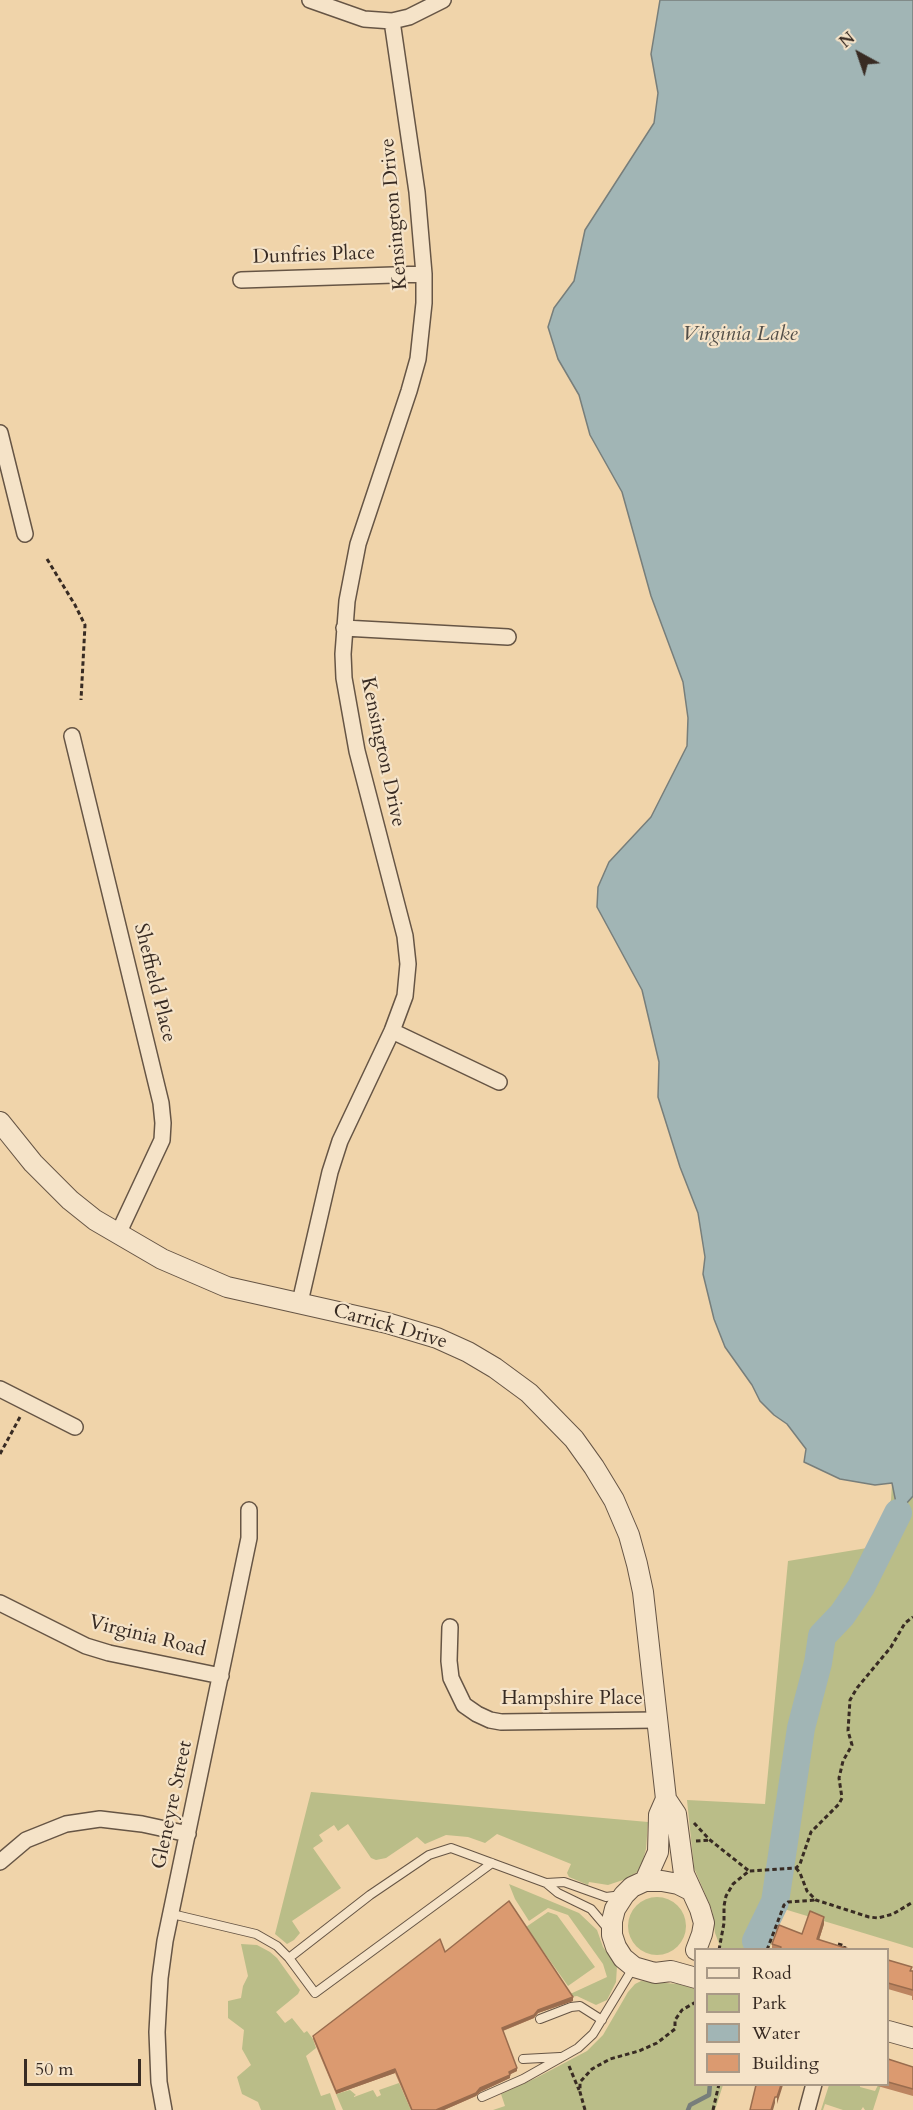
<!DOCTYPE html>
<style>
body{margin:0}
#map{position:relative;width:913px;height:2110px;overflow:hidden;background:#f0d4aa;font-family:Cardo,serif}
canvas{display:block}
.legend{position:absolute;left:694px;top:1948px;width:195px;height:138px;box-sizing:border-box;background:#f5e3c8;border:2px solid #a99986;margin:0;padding:8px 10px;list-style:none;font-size:18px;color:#382b23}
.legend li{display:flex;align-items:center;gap:12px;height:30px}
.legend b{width:30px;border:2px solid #a99986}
.north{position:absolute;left:829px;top:24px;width:60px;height:60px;-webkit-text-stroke:4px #f5e3c8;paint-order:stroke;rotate:320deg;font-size:16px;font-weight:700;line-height:24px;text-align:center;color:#382b23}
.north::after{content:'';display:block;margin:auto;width:21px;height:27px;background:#382b23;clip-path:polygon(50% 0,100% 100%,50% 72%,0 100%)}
.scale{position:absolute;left:24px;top:2059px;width:117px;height:27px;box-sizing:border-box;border:3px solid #382b23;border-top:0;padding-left:8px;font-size:18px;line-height:21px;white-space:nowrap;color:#382b23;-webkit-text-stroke:4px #f5e3c8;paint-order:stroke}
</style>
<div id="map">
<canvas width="913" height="2110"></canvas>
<ul class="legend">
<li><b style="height:8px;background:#f5e3c8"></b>Road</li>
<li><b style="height:16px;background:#babd88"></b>Park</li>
<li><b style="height:16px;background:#a1b5b5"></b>Water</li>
<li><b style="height:16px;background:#db9a70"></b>Building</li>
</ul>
<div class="north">N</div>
<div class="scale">50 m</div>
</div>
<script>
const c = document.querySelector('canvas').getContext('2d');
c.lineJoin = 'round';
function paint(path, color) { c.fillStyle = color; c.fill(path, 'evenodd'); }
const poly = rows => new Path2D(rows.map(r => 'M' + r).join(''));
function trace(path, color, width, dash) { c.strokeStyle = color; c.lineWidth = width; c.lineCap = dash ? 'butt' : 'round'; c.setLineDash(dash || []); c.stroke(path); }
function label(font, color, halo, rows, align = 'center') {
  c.font = font + ' Cardo,serif'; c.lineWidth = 4.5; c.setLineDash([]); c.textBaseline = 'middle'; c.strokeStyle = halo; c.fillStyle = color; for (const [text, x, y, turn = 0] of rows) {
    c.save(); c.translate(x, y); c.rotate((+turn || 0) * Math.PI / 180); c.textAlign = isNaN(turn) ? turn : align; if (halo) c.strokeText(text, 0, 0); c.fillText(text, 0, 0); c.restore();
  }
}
paint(poly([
 [892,1483,898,1512,913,1496,913,1948,784,1909,769,1949,721,1949,715,1933,712,1910,694,1868,687,1800,765,1804,788,1561,867,1548,891,1500],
 [311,1792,648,1822,646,1849,643,1860,637,1872,626,1879,608,1885,589,1882,588,1885,569,1877,567,1873,571,1864,497,1834,485,1843,468,1837,446,1835,425,1844,417,1837,386,1858,376,1860,371,1858,348,1824,338,1831,334,1825,319,1835,323,1841,313,1848,341,1888,292,1921,300,1933,294,1940,287,1944,275,1934],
 [509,1884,579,1913,597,1930,603,1947,617,1966,616,1982,607,2000,596,2005,577,1996,570,1997,568,1995,607,1977,603,1964,568,1915,548,1908,529,1921,515,1899],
 '628 1926a29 29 0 1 1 58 0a29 29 0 1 1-58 0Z',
 [548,1912,557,1915,595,1967,568,1986,526,1927],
 [241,1944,257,1945,270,1952,277,1958,300,1990,298,1994,276,2012,285,2023,292,2018,304,2033,307,2031,313,2039,316,2048,306,2056,321,2096,330,2093,336,2110,261,2110,258,2102,242,2094,237,2077,251,2065,242,2049,244,2030,228,2018,228,2001,241,1998,243,1986,248,1976],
 [641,1981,678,1984,695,1989,696,2084,723,2085,715,2110,493,2110,505,2106,501,2094,536,2078,587,2051,603,2035,628,1992,635,1984],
 [399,2083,411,2110,343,2110,336,2094,350,2090,356,2095,354,2096,354,2097,373,2090,377,2097,381,2095,379,2090],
 [829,2085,860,2085,860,2087,875,2091,878,2085,881,2085,873,2110,865,2110,863,2107,861,2110,843,2110,825,2104,823,2110,821,2110]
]), '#babd88');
const water = poly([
 [660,0,913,0,913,1496,898,1513,892,1483,875,1485,840,1479,804,1462,806,1449,787,1424,774,1415,760,1401,752,1385,725,1347,714,1319,703,1274,705,1257,698,1213,680,1167,658,1097,659,1062,642,990,597,907,598,887,609,862,651,817,687,746,688,718,683,682,651,596,622,492,590,435,579,395,558,359,548,327,554,308,574,281,585,230,654,123,658,93,651,54,660,0]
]);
paint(water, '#a1b5b5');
trace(water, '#777e7b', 1.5);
trace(poly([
 [746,1950,756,1941],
 [688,2110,690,2105,709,2095,710,2084]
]), '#777e7b', 4.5);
trace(poly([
 [756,1941,775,1902,801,1728,818,1663,822,1636,842,1615,861,1587,898,1513]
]), '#a1b5b5', 28);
const service = poly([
 [546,1883,564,1882,606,1897,622,1895],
 [172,1914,256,1934,277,1946,289,1958,315,1993,492,1863],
 [289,1958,370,1895,429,1855,451,1848,546,1883,558,1893,591,1909,608,1929],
 [540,2019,571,2007,580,2006,602,2020],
 [523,2059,560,2057],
 [482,2097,523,2079,578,2048,593,2034,633,1968]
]);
const minor = poly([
 [310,0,364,19,392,21,409,17,443,0],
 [241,280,424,274],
 [0,433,25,534],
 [344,628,508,637],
 [72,736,161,1103,163,1123,162,1140,118,1234],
 [392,1031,499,1082],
 [300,1302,330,1172,340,1141,392,1031,405,996,408,964,405,936,357,751,344,678,343,654,347,601,358,544,409,391,418,359,424,303,424,274,417,192,392,21],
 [0,1389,75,1427],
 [0,1603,86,1646,109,1653,221,1676],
 [450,1627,449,1661,451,1678,464,1705,477,1714,490,1720,501,1722,656,1720],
 [0,1862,26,1840,66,1824,100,1819,142,1824,188,1834],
 [164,2110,159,2082,157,2032,160,1978,165,1941,249,1538,249,1510],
 [807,2110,814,2084]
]);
const tertiary = poly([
 [0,1122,33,1163,70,1200,95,1220,162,1259,227,1287,387,1323,437,1338,468,1352,495,1368,529,1393,574,1439,594,1467,614,1500,629,1535,637,1564,643,1592,666,1799,676,1814,684,1874,700,1909,704,1923,702,1934,696,1950],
 [645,1881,658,1852,659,1815,666,1799],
 [690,1890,678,1884,662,1881,645,1881,632,1887,624,1895,615,1909,612,1921,612,1935,616,1947,623,1958,634,1967,655,1973,671,1971,696,1978],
 [888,2031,913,2038]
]);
trace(service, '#665545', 10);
trace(minor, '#665545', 18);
trace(tertiary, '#665545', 22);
trace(poly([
 [47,559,75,605,85,625,81,700],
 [0,1454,20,1417],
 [694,1823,710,1840,749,1871],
 [696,1841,710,1840],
 [796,1868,800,1873,807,1891,816,1900,869,1917,878,1918,893,1914,913,1902],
 [838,1944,845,1946,844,1950],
 [719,1950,724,1923,724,1906,726,1896,733,1884,749,1871,796,1868,800,1864,811,1832,839,1804,842,1798,839,1778,843,1761,852,1745,848,1731,850,1700,857,1688,891,1647,905,1623,913,1617],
 [767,1950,784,1905,788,1902,816,1900],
 [569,2066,579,2090],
 [585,2110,580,2092,580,2082,592,2069,610,2059,639,2051,657,2043,675,2029,675,2020,682,2010,696,2002],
 [713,2110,719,2084]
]), '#382b23', 3, [4.5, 3]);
trace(service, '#f5e3c8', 8);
trace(minor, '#f5e3c8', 15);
trace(tertiary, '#f5e3c8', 20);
paint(poly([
 [824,1924,819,1940,852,1950,772,1950,772,1944,802,1934],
 [445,1952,573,2001,538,2013,534,2018,503,2031,517,2071,510,2074,510,2078,480,2092,476,2096,444,2110,411,2110,395,2073,336,2094,313,2039,313,2036],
 [888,1960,913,1971,913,2000,912,2000,912,1996,888,1989],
 [888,2059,913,2067,913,2096,874,2085,888,2085]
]), '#bc8460');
paint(poly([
 [824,1917,824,1924,817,1946,817,1939],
 [573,1997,573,2001,538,2013,534,2018,502,2031,502,2028,538,2010],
 [517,2068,517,2071,509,2075,509,2072],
 [395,2069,395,2073,336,2094,336,2091],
 [510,2075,510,2078,480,2092,476,2096,444,2110,436,2110,480,2088],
 [781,2085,783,2085,777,2104,777,2097],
 [775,2097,775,2103,773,2110,771,2110]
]), '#996c4e');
const building = poly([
 [509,1901,573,1997,538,2010,534,2015,502,2028,517,2068,509,2072,510,2075,480,2088,476,2093,436,2110,412,2110,395,2069,336,2091,313,2036,440,1939,445,1952,509,1901],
 [810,1911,824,1917,817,1939,852,1950,780,1950,781,1947,772,1944,779,1925,802,1934,810,1911],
 [888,1960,912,1967,910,1971,913,1971,913,1990,888,1983,888,1960],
 [888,2059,913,2067,913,2089,888,2082,888,2059],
 [756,2085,781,2085,777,2097,775,2097,771,2110,750,2110,756,2085]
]);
paint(building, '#db9a70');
trace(building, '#996c4e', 1.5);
label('20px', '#382b23', '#f5e3c8', [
 ["Kensington Drive",395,214,-95],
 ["Dunfries Place",314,256,-2],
 ["Kensington Drive",382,752,78],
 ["Sheffield Place",154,983,76],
 ["Carrick Drive",390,1327,16],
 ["Virginia Road",147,1637,14],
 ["Hampshire Place",572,1699],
 ["Gleneyre Street",173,1805,-78]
]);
label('italic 21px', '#524e48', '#f5e3c8', [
 ["Virginia Lake",740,335]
]);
</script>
